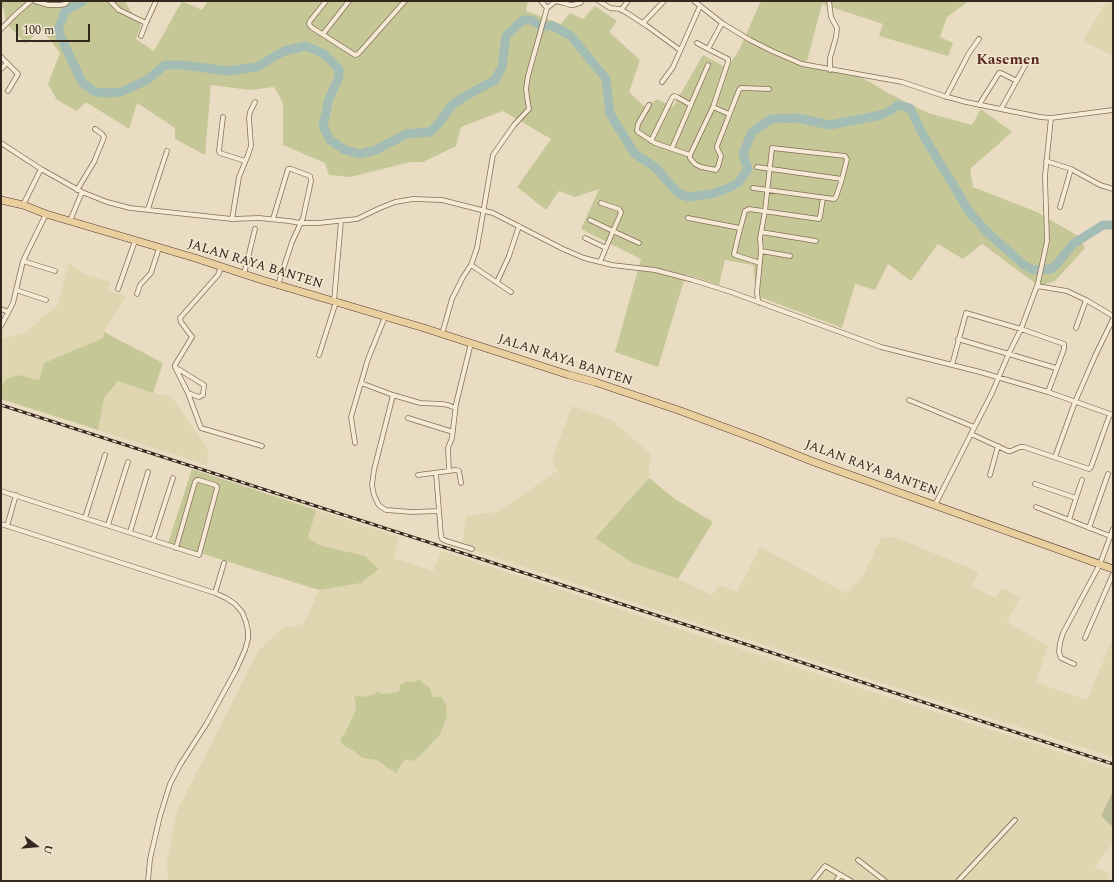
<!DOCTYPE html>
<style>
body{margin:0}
#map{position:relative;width:1114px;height:882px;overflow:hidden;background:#eadcc2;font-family:Spectral,serif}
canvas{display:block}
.frame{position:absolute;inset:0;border:2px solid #34271e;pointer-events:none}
.north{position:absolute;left:16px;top:826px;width:40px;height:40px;-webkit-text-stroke:3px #f2e7d1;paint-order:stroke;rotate:106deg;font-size:11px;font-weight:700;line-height:16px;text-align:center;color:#34271e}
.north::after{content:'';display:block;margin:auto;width:14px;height:18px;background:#34271e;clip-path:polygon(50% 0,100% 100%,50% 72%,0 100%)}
.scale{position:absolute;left:16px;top:24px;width:74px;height:18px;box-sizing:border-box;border:2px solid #34271e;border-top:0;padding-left:5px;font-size:12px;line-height:14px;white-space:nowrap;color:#34271e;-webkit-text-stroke:3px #f2e7d1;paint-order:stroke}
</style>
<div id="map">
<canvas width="1114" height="882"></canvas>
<div class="frame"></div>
<div class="north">U</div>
<div class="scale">100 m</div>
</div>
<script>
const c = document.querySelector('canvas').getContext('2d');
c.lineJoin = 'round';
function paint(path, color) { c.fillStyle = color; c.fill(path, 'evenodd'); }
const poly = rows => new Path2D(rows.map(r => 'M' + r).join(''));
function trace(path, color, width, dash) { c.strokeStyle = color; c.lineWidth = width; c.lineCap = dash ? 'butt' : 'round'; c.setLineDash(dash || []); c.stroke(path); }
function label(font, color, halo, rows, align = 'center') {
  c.font = font + ' Spectral,serif'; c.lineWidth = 3; c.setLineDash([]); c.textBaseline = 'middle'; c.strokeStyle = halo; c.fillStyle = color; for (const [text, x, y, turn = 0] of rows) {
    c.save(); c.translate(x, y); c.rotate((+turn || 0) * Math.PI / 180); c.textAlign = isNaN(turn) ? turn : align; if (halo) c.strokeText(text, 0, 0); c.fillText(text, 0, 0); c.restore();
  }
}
paint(poly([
 [1107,1,1113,1,1113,56,1083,41],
 [69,263,83,274,110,282,108,291,126,296,104,332,103,338,44,363,39,380,18,375,1,386,1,339,25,333,58,304],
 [118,380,153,393,171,396,208,450,207,465,98,430,104,398],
 [572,406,610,419,650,453,649,478,595,537,633,563,678,579,712,595,719,585,737,592,760,547,846,593,863,576,881,538,895,537,979,572,972,586,995,598,1002,588,1020,597,1007,622,1048,646,1036,682,1087,700,1113,638,1113,757,860,676,462,547,466,516,497,512,557,471,552,460],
 [316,510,399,537,394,558,433,571,442,551,857,687,1113,769,1113,791,1101,816,1113,827,1113,843,1094,867,1109,873,1106,881,168,881,167,861,177,811,259,650,283,628,304,624,319,590,361,583,379,569,365,556,319,545,308,538]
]), '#dfd5b0');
paint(poly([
 [1,1,127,1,126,4,141,25,136,39,154,51,182,1,202,10,208,1,528,1,526,11,561,24,570,13,583,19,595,6,617,21,609,32,640,60,629,92,645,107,657,99,673,107,703,55,727,68,739,50,761,1,969,1,947,17,940,37,953,43,948,56,879,36,883,24,822,4,806,65,861,77,890,94,928,113,972,125,981,109,1012,132,970,169,973,187,1037,212,1078,236,1085,248,1055,281,1039,286,982,244,963,259,938,244,911,281,888,264,875,290,855,284,842,328,757,296,753,265,725,260,719,285,686,274,658,367,615,352,641,259,581,229,599,189,575,197,559,191,546,210,517,187,551,139,503,111,461,127,456,146,423,162,410,162,350,177,329,175,325,163,283,145,283,103,274,87,250,90,211,85,205,155,175,139,175,128,137,103,129,129,86,102,77,111,57,100,48,84,60,53,41,28,26,44,6,23,4,10,1,7],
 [104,332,163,363,153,393,118,381,104,398,98,430,1,399,1,386,7,379,18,375,39,380,44,363,103,338],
 [192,469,316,510,308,538,319,545,365,556,379,569,361,583,319,590,168,543],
 [649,478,675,499,713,522,678,579,633,563,595,538],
 [419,679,424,684,429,687,433,697,442,697,446,706,447,717,440,734,422,754,413,761,405,759,396,773,388,768,377,760,363,758,354,751,346,747,340,741,342,736,344,735,355,712,356,706,354,695,356,697,359,696,365,697,370,695,373,695,377,692,384,694,399,692,400,685,407,681,414,682]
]), '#c5c797');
paint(poly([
 [1113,791,1113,827,1101,816]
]), '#babd96');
trace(poly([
 [83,1,65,11,58,31,82,82,95,92,107,93,121,92,147,80,165,65,182,65,228,71,257,67,284,51,306,46,324,54,339,69,339,77,329,99,323,126,330,140,345,150,360,154,376,150,406,134,430,132,440,122,451,106,462,98,495,80,502,67,506,36,523,20,531,20,541,26,553,26,571,36,606,79,610,114,635,154,655,167,678,193,688,197,711,194,729,188,739,182,748,169,743,154,752,132,771,119,797,118,830,125,881,115,890,111,898,105,910,108,923,135,970,213,988,233,1023,264,1033,270,1051,269,1057,264,1073,244,1103,225,1113,225]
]), '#a4bdb4', 9);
const minor = poly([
 [35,1,48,5,61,5,65,4,68,1],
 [110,1,119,10,146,23],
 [326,1,310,21,309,24,311,27,355,55,358,54,405,1],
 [599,1,610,8,620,9,627,13,647,26,680,50],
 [694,1,722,23,750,40,772,51,802,64,902,82,944,96,966,102,1040,117,1051,118,1113,110],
 [829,1,831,17,837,28,836,37,830,58,830,70],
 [547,8,556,1,564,3,570,5,573,5,580,3,582,1],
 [621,10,628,1],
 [643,23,664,1],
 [1,29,16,14,31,1],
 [323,34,349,1],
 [141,36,146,23,156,1],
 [697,43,708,49],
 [1,57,18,74,8,91],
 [1,69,7,63],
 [662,82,673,67,700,6],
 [946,97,969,53,979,39],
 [649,105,638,124,637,130,638,132,655,143,690,155,690,158,695,164,701,167,716,170,718,167,721,156,717,148,717,146,739,90,741,88,743,88,769,89],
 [979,105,999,73,1001,73,1017,81],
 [713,107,729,114],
 [1001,109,1027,62],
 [223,117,219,151,220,153,245,161],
 [651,141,672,98,674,96,677,97,691,105],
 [1,143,41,169,82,192,107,202,130,208,232,219,259,218,289,221,300,223,318,223,357,219,380,208,395,202,413,199,442,200,493,213,563,249,584,258,612,265,655,270,693,280,731,292,881,347,980,372,1048,392,1113,415],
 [672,148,708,65],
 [690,155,713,107,728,62,728,59,708,49,722,23],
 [1046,161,1071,169,1100,185,1113,189],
 [753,188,834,199,836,197,842,179,757,167],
 [77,190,94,162,103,140,104,137,102,134,95,129],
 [23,205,41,169],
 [1060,207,1071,169],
 [148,209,167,151],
 [688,218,740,228],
 [232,219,239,177,248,155,251,146,249,118,250,112,255,102],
 [273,219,288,169,291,169,310,176,311,181,303,218,292,242,278,285],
 [590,220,613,231,620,215,621,212,619,209,601,203],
 [70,221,82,192],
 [761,232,816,241],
 [585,238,606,248],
 [761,251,790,256],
 [23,261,55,271],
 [600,262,613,231,639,243],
 [760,263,735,255,734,254,738,237,745,211,749,209,819,219,820,217,823,198],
 [471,265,511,292],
 [221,267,218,275,180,318,181,322,192,337,175,365,176,369,188,393,201,428,262,446],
 [244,274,255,229],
 [497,282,509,256,519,226],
 [1037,286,1067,291,1086,300],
 [118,289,135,241],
 [16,290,46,300],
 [137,294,140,285,151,273,159,248],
 [334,301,341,221],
 [760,303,758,300,757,292,761,251,760,238,765,211,772,148,845,156,847,159,842,179],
 [1,309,8,312],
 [1,326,13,303,23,261,46,214],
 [1076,328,1086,300,1113,316],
 [442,334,452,299,463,277,471,265,477,248,493,155,514,125,529,109,527,97,526,89,528,76,547,8,541,1],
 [958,339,1056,368],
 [319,355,336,302],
 [952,365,966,313,1021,329,1064,344,1064,349,1048,392],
 [175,367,204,385,203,395,199,397,188,393],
 [361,383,393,395,374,470,372,485,374,495,378,504,381,507,386,510,412,512,439,511],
 [393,395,420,403,442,404,448,405,455,408],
 [909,400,974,427],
 [408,418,453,432],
 [971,434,1008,451,1011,451,1020,447,1024,447,1089,469,1091,467,1110,414],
 [355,443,351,417,368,359,385,317],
 [1055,457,1075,402,1095,356,1113,319],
 [449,471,456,470,459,471,461,483],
 [436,473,441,536,442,539,446,541,472,549],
 [418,475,449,471,448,448,452,438,456,404,471,343],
 [990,475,998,446],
 [1035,484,1076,498,1069,520],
 [1,491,199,555,217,488,217,487,215,485,199,480,197,480,195,482,176,548],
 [1076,498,1082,480],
 [935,505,971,434,992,393,1009,353,1021,329,1038,283,1047,241,1045,176,1051,118],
 [1036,507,1110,536],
 [85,518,105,455],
 [1,524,215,593,224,563],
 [108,525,128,462],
 [7,526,16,495],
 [1089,528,1108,474],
 [130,532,148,472],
 [153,540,173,478],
 [1085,638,1113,574],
 [1074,664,1061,658,1059,652,1060,643,1063,633,1100,564,1113,529],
 [858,860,885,881],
 [148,881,150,859,160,816,170,784,180,765,207,723,236,670,245,650,248,639,248,631,246,622,242,612,235,604,226,598,215,593],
 [813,881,825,866,851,881],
 [836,881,840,875],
 [958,881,1015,820]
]);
const primary = poly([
 [1,200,23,205,46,214,195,258,262,280,424,328,569,375,595,382,678,410,759,440,814,462,1113,569]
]);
trace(minor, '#836e5b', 5.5);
trace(primary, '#513d2f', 8);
trace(minor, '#f6ead5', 4);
trace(primary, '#ebce9d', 7);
const rail = poly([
 [1,405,696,628,1113,764]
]);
trace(rail, '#34271e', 3);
trace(rail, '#f2e7d1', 1.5, [4.5]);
label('13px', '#34271e', '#f2e7d1', [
 ["JALAN RAYA BANTEN",255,265,17],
 ["JALAN RAYA BANTEN",565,361,18],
 ["JALAN RAYA BANTEN",871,469,20]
]);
label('bold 15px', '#5d2a21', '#f2e7d1', [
 ["Kasemen",1008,61]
]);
</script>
